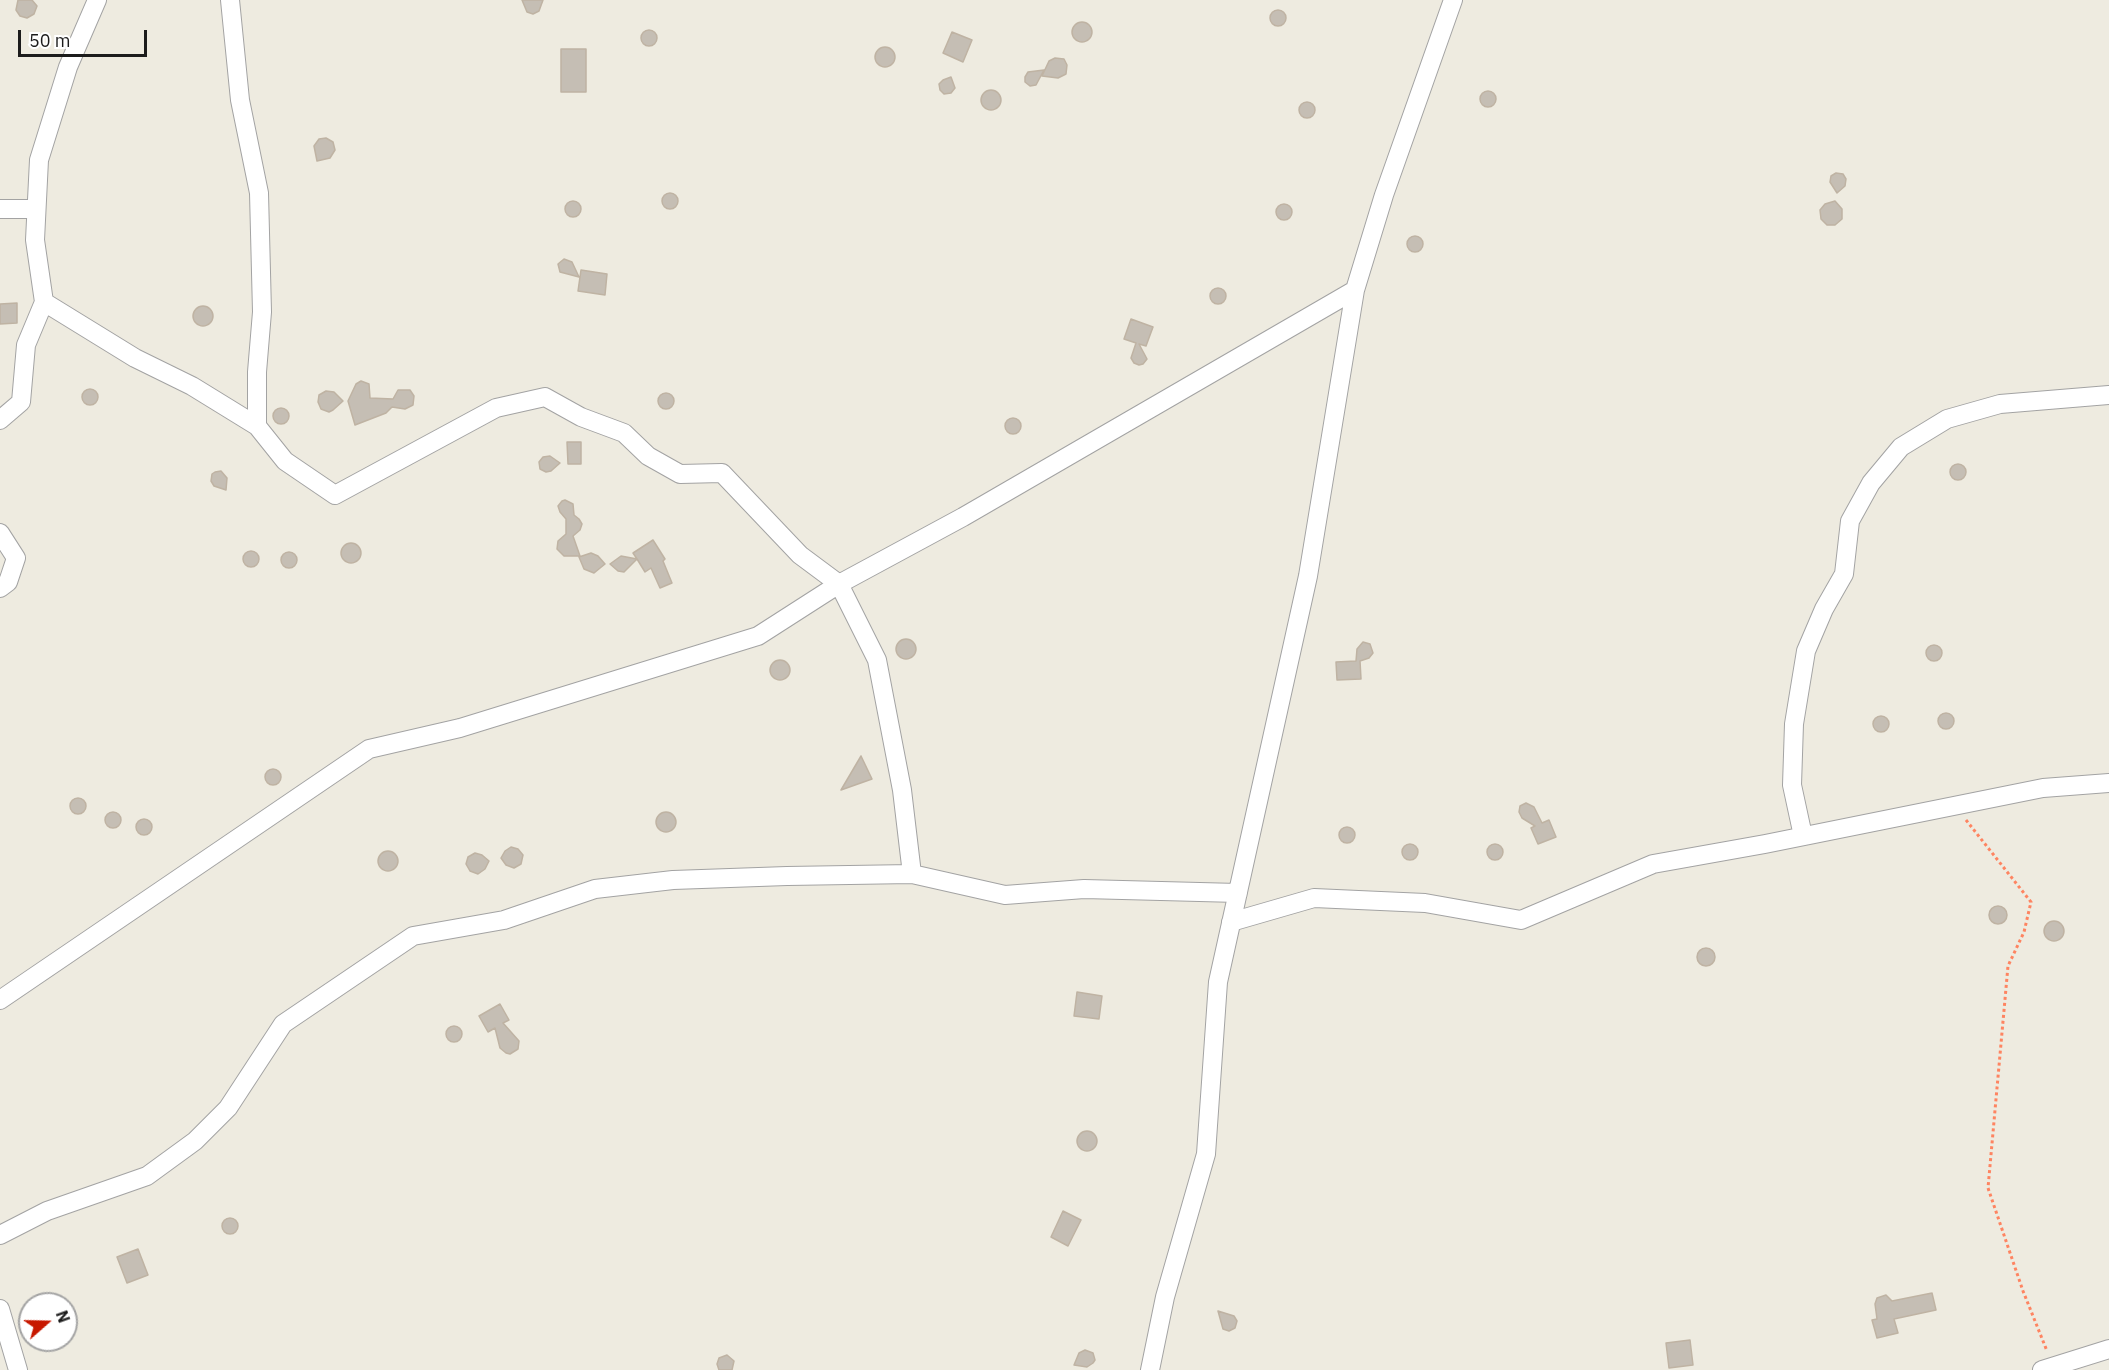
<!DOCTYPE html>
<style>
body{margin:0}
#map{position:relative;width:2109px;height:1370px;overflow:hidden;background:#eeebe0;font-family:"IBM Plex Sans",sans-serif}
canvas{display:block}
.north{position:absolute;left:18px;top:1292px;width:60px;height:60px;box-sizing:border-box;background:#fff;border:2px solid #a4a4a4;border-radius:50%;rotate:70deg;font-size:16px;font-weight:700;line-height:24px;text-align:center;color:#1c1c1c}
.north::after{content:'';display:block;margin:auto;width:21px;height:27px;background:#c71800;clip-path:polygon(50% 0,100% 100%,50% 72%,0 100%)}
.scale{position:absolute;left:18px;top:30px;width:129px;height:27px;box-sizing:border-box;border:3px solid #1c1c1c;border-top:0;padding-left:8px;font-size:18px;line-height:21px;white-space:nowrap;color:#1c1c1c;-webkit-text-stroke:4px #fff;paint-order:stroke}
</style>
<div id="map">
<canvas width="2109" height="1370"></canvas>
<div class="north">N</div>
<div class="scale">50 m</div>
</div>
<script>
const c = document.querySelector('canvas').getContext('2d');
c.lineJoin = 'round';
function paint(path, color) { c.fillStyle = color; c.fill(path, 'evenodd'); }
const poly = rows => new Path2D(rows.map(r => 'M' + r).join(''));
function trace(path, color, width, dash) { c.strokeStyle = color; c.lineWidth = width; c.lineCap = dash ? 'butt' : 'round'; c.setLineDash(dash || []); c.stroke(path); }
const building = poly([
 [18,0,32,0,37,6,34,14,27,18,20,16,16,10,18,0],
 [522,0,543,0,539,11,533,14,527,12,522,0],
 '1270 18a8 8 0 1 1 16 0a8 8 0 1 1-16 0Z',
 '1072 32a10 10 0 1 1 20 0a10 10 0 1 1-20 0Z',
 '641 38a8 8 0 1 1 16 0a8 8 0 1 1-16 0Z',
 [952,32,972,40,963,62,943,53,952,32],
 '875 57a10 10 0 1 1 20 0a10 10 0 1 1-20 0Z',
 [561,49,586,49,586,92,561,92,561,49],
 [1055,58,1064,59,1067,65,1066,74,1058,78,1042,76,1049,61,1055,58],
 [1044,70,1036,85,1030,86,1025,82,1025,77,1028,72,1044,70],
 [951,77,955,88,951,93,944,94,940,90,939,84,943,80,951,77],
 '981 100a10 10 0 1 1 20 0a10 10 0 1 1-20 0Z',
 '1480 99a8 8 0 1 1 16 0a8 8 0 1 1-16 0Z',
 '1299 110a8 8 0 1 1 16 0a8 8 0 1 1-16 0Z',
 [326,138,333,142,335,150,330,158,317,161,314,146,319,139,326,138],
 [1836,173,1843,174,1846,179,1845,186,1837,193,1830,182,1831,176,1836,173],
 '662 201a8 8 0 1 1 16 0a8 8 0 1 1-16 0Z',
 [1835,201,1842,209,1842,219,1835,225,1827,225,1821,219,1820,210,1825,204,1835,201],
 '565 209a8 8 0 1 1 16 0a8 8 0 1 1-16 0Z',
 '1276 212a8 8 0 1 1 16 0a8 8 0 1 1-16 0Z',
 '1407 244a8 8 0 1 1 16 0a8 8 0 1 1-16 0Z',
 [564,259,572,262,579,277,560,272,558,264,564,259],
 [581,270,607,274,605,295,578,291,581,270],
 '1210 296a8 8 0 1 1 16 0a8 8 0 1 1-16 0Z',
 [17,303,17,323,0,324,0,304,17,303],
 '193 316a10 10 0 1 1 20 0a10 10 0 1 1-20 0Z',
 [1131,319,1153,327,1146,346,1139,344,1147,359,1143,364,1139,365,1134,363,1131,358,1136,343,1124,339,1131,319],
 [361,381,369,384,370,398,393,399,398,390,410,390,414,396,413,405,405,409,392,407,386,413,355,425,348,401,356,384,361,381],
 '82 397a8 8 0 1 1 16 0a8 8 0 1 1-16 0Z',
 [326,391,334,392,343,401,333,410,329,412,321,409,318,402,319,395,326,391],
 '658 401a8 8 0 1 1 16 0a8 8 0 1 1-16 0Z',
 '273 416a8 8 0 1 1 16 0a8 8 0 1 1-16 0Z',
 '1005 426a8 8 0 1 1 16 0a8 8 0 1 1-16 0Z',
 [567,442,581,442,581,464,568,464,567,442],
 [550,456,560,463,551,471,546,472,540,469,539,462,543,457,550,456],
 '1950 472a8 8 0 1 1 16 0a8 8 0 1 1-16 0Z',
 [221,471,227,478,226,490,214,486,211,481,212,474,215,472,221,471],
 [565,500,573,504,574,515,579,519,582,524,580,530,573,536,580,556,564,556,557,549,558,541,566,534,566,519,560,512,558,506,562,501,565,500],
 [653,540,665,559,663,561,672,583,660,588,651,568,645,572,637,559,624,572,618,571,610,564,621,556,637,559,633,553,653,540],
 '341 553a10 10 0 1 1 20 0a10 10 0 1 1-20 0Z',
 '243 559a8 8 0 1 1 16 0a8 8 0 1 1-16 0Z',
 '281 560a8 8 0 1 1 16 0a8 8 0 1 1-16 0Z',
 [591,553,598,556,605,564,594,573,584,569,579,557,591,553],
 '896 649a10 10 0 1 1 20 0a10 10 0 1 1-20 0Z',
 [1363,642,1370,644,1373,653,1369,658,1360,661,1361,679,1337,680,1336,662,1356,661,1357,649,1363,642],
 '1926 653a8 8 0 1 1 16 0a8 8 0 1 1-16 0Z',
 '770 670a10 10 0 1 1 20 0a10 10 0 1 1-20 0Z',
 '1938 721a8 8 0 1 1 16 0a8 8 0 1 1-16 0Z',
 '1873 724a8 8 0 1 1 16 0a8 8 0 1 1-16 0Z',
 [861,756,872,779,841,790,861,756],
 '265 777a8 8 0 1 1 16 0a8 8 0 1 1-16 0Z',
 '70 806a8 8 0 1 1 16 0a8 8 0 1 1-16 0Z',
 [1526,803,1534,807,1542,823,1549,820,1556,837,1538,844,1531,828,1535,826,1522,818,1519,812,1520,806,1526,803],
 '656 822a10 10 0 1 1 20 0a10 10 0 1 1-20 0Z',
 '105 820a8 8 0 1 1 16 0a8 8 0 1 1-16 0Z',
 '136 827a8 8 0 1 1 16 0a8 8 0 1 1-16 0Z',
 '1339 835a8 8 0 1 1 16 0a8 8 0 1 1-16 0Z',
 '1402 852a8 8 0 1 1 16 0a8 8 0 1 1-16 0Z',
 '1487 852a8 8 0 1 1 16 0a8 8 0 1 1-16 0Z',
 [511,847,518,849,523,855,521,864,514,868,506,865,501,858,505,851,511,847],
 '378 861a10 10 0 1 1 20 0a10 10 0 1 1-20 0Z',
 [475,853,482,855,489,861,485,869,478,874,470,871,466,864,468,857,475,853],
 '1989 915a9 9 0 1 1 18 0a9 9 0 1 1-18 0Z',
 '2044 931a10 10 0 1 1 20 0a10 10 0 1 1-20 0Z',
 '1697 957a9 9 0 1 1 18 0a9 9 0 1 1-18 0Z',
 [1077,992,1102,996,1099,1019,1074,1016,1077,992],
 [500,1004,509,1020,503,1023,519,1041,518,1049,510,1054,506,1053,500,1048,495,1028,488,1032,479,1016,500,1004],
 '446 1034a8 8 0 1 1 16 0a8 8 0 1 1-16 0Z',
 '1077 1141a10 10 0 1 1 20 0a10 10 0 1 1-20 0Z',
 [1063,1211,1081,1220,1068,1246,1051,1237,1063,1211],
 '222 1226a8 8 0 1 1 16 0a8 8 0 1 1-16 0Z',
 [138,1249,148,1275,127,1283,117,1257,138,1249],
 [1932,1293,1936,1310,1894,1319,1898,1333,1877,1338,1872,1320,1877,1319,1875,1304,1877,1298,1886,1295,1892,1301,1932,1293],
 [1218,1311,1234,1316,1237,1321,1235,1328,1229,1331,1223,1329,1218,1311],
 [1690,1340,1693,1365,1669,1368,1666,1343,1690,1340],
 [1085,1350,1093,1353,1095,1360,1093,1363,1087,1367,1074,1365,1079,1353,1085,1350],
 [727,1355,734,1361,732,1370,719,1370,717,1364,719,1358,727,1355]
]);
paint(building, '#c5beb4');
trace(building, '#bfb3a3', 1.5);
const minor = poly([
 [230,0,240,100,259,193,262,312,257,372,257,426],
 [0,209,36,209],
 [44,302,135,358,192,386,257,426,285,461,335,495,496,408,545,397,581,417,624,433,648,456,680,474,722,473,800,555,839,584,877,660,902,790,912,874],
 [0,420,21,402,26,345,44,302,35,240,39,160,68,67,97,0],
 [0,533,16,558,8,582,0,588],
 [1803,836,1792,785,1794,724,1806,651,1824,609,1844,574,1850,521,1871,483,1901,447,1947,419,2000,404,2109,395],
 [1231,922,1314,898,1425,903,1521,920,1653,864,1765,844,2043,788,2109,783],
 [0,1000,369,749,460,728,758,636,839,584,963,517,1355,290],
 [0,1235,47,1211,147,1176,195,1141,228,1108,283,1024,413,936,504,920,595,889,673,880,787,876,912,874,1005,895,1084,889,1238,893],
 [0,1309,18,1370],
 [1150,1370,1165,1297,1206,1154,1218,982,1308,576,1355,290,1384,195,1453,0],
 [2042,1370,2109,1349]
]);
trace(minor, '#a3a3a3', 20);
trace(poly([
 [1966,820,2031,902,2024,932,2008,966,1988,1188,2023,1291,2047,1351]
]), '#fe8461', 3, [3, 3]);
trace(minor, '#fff', 18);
</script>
